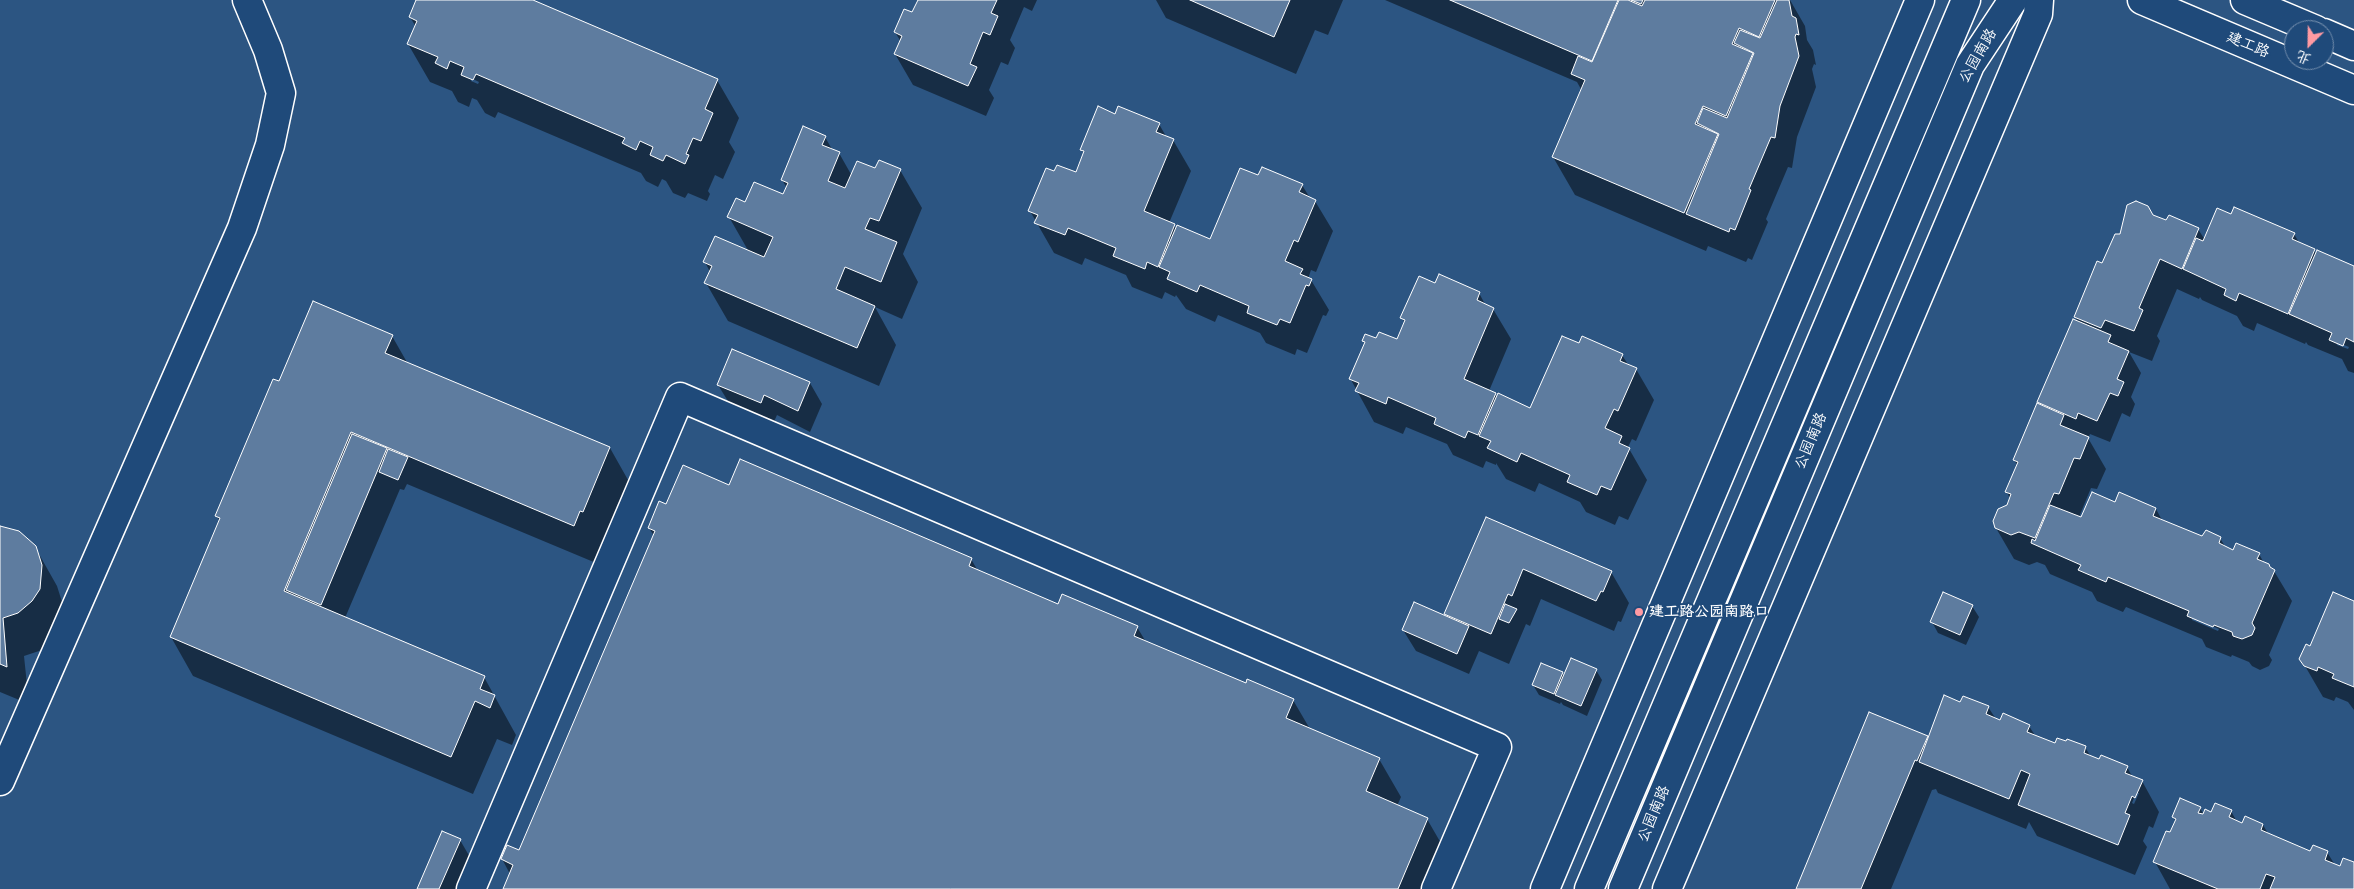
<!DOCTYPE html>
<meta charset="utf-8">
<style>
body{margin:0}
#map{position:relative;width:2354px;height:889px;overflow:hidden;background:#2c5582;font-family:"Patrick Hand","LXGW WenKai TC",sans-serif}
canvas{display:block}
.north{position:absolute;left:2284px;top:20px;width:50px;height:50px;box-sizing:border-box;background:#1f4a7a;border:1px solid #7992af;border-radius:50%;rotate:203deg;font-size:14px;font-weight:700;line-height:20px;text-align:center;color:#fff}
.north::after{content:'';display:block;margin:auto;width:18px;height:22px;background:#ff9aa2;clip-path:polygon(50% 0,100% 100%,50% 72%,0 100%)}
</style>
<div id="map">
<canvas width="2354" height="889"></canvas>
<div class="north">北</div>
</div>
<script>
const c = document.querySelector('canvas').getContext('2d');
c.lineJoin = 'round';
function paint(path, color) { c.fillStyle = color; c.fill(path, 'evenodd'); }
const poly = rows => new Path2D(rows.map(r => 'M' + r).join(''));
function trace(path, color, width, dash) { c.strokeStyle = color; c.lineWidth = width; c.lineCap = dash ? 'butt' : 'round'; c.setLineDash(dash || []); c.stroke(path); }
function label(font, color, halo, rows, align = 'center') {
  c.font = font + ' "Patrick Hand","LXGW WenKai TC",sans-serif'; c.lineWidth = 4; c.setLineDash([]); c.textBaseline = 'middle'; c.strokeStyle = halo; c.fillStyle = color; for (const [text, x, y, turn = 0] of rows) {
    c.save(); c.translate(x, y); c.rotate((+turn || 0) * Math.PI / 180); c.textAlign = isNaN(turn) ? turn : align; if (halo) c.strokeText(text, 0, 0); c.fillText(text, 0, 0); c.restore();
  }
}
paint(poly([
 [418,0,530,0,717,80,739,118,729,142,735,152,723,179,715,175,708,191,710,194,707,201,688,193,685,198,673,193,666,181,662,179,658,187,646,181,641,173,498,112,495,118,485,113,477,100,472,98,469,107,458,102,452,91,430,82,408,44,416,27,410,17],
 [471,78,479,82,478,84,471,81],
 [919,0,1037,0,1032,11,1024,7,1010,40,1015,48,1008,65,1001,62,989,90,994,98,986,116,913,85,895,54,901,42,895,32,913,14],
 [1156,0,1343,0,1328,35,1315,30,1296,74,1166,18],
 [1385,0,1790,0,1805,26,1807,40,1813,50,1816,65,1814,64,1812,69,1816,87,1797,137,1792,168,1788,167,1766,219,1768,222,1752,260,1748,258,1746,262,1708,246,1706,251,1575,195,1553,157,1582,91,1577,82],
 [1116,115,1159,124,1167,138,1173,140,1191,171,1169,223,1176,228,1211,240,1259,177,1302,185,1310,198,1315,201,1333,231,1316,272,1311,270,1308,279,1311,280,1329,310,1326,316,1323,315,1307,353,1297,349,1295,355,1266,343,1260,333,1218,315,1215,322,1186,309,1176,295,1175,297,1165,292,1162,299,1132,287,1126,275,1085,258,1082,265,1054,253,1030,211,1055,173,1076,174,1084,154,1082,150],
 [825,137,833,151,839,153,852,176,876,170,900,170,922,208,903,254,918,282,902,319,875,307,896,345,879,386,728,321,706,283,710,272,705,262,749,252,729,217,746,204,784,196,787,188,782,180],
 [2232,215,2294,234,2300,244,2314,250,2316,254,2354,267,2354,373,2348,371,2342,359,2308,345,2306,342,2305,344,2257,323,2254,331,2243,326,2237,316,2202,300,2200,297,2199,299,2177,289,2157,336,2160,341,2152,361,2129,352,2141,373,2131,397,2135,404,2130,417,2122,413,2110,442,2090,434,2088,438,2106,469,2097,489,2091,488,2079,517,2081,518,2116,503,2156,509,2163,522,2203,538,2220,538,2226,548,2234,552,2259,554,2264,563,2274,571,2292,601,2269,655,2272,660,2269,666,2260,670,2252,666,2249,662,2232,655,2231,657,2206,647,2202,639,2126,607,2123,612,2097,601,2092,592,2050,574,2045,565,2037,562,2029,565,2014,559,1996,528,2010,499,2007,492,2018,466,2014,460,2041,407,2039,402,2078,322,2075,317,2120,236,2152,216,2167,222,2198,229,2205,240],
 [2337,342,2349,347,2348,349,2337,345],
 [2192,617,2219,629,2218,631,2192,620],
 [1436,284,1479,293,1486,306,1493,309,1511,339,1489,391,1495,394,1497,398,1531,409,1579,345,1622,355,1629,366,1636,369,1654,400,1636,441,1632,439,1628,447,1647,480,1628,520,1619,516,1615,525,1586,512,1580,502,1539,483,1535,492,1506,479,1496,463,1496,465,1486,461,1483,468,1453,455,1447,444,1406,427,1403,434,1374,422,1350,378,1365,344,1363,341,1397,341,1405,323,1402,318],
 [392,336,408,364,610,448,632,487,596,563,407,484,404,490,400,489,345,618,484,677,516,735,512,745,497,739,473,794,193,676,171,637,220,522,217,516,279,383],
 [810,383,822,404,810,432,777,415,773,424,731,406,718,385],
 [730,487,971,559,978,571,1059,605,1137,627,1146,642,1246,685,1248,681,1293,700,1310,729,1379,759,1401,797,1397,806,1427,819,1449,857,1435,889,504,889,510,874,502,859,520,852,654,536,649,528,667,505],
 [1486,518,1611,572,1629,603,1621,622,1618,621,1614,631,1541,599,1530,626,1526,624,1509,664,1479,651,1469,674,1416,651,1403,630,1448,618,1445,614],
 [0,527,35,547,57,586,63,605,53,640,39,651,24,656,29,704,0,692],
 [2354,602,2354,710,2348,702,2336,697,2334,701,2323,697,2301,659],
 [1972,606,1979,617,1966,645,1938,633,1932,622],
 [1596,670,1602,680,1587,716,1563,705,1561,702,1560,704,1539,695,1533,685,1562,673,1564,677],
 [1961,703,1988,707,1996,719,2029,726,2036,737,2056,745,2085,747,2091,757,2127,767,2133,778,2142,781,2159,812,2153,828,2149,826,2143,841,2147,847,2135,875,2037,836,2029,822,2026,829,1938,793,1936,789,1932,790,1891,889,1798,889,1870,714,1929,738],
 [2136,793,2139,793,2134,804,2132,803],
 [2200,808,2204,815,2231,811,2237,822,2243,824,2263,825,2269,835,2311,853,2327,852,2335,865,2340,868,2354,864,2354,889,2170,889,2155,862,2176,822,2173,817],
 [460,840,478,871,470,889,418,889]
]), '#0007');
const building = poly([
 [416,0,533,0,718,79,705,109,713,113,701,141,693,138,686,154,689,155,685,164,666,155,663,161,650,155,653,147,640,141,636,150,622,143,625,138,476,74,473,80,461,75,464,67,450,61,447,69,435,63,438,57,407,44,417,21,409,17,416,0],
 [918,0,997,0,991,13,998,16,990,35,983,32,970,64,977,67,968,86,894,54,902,36,894,32,904,9,912,12,918,0],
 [1190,0,1290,0,1274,37,1190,0],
 [1450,0,1618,0,1592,61,1450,0],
 [1619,0,1628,0,1642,6,1645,0,1775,0,1759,37,1739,28,1732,44,1753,53,1726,116,1703,106,1695,124,1718,134,1684,213,1552,157,1585,80,1571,74,1578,56,1592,62,1619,0],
 [1631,0,1643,0,1641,4,1631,0],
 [1777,0,1789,0,1792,16,1796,18,1799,35,1796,34,1795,37,1799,56,1780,106,1775,138,1771,137,1749,189,1751,190,1735,230,1730,228,1729,232,1686,214,1719,134,1697,123,1703,108,1727,118,1754,53,1734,43,1740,30,1760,38,1777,0],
 [1098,106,1115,114,1118,106,1160,123,1156,132,1174,139,1144,211,1175,224,1158,267,1147,262,1145,269,1113,256,1116,248,1068,228,1065,235,1034,223,1038,215,1028,211,1046,168,1054,171,1057,165,1076,172,1084,151,1080,150,1098,106],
 [803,126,826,136,822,145,840,152,828,181,845,188,857,161,875,168,879,160,901,169,879,221,870,218,865,229,897,242,881,282,845,267,836,289,875,306,857,348,704,283,712,266,703,262,715,236,764,257,773,237,727,217,736,198,745,202,754,182,783,194,788,183,781,180,803,126],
 [1262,167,1303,184,1299,192,1316,200,1298,242,1294,240,1285,261,1303,269,1300,274,1312,279,1309,286,1306,285,1290,323,1280,319,1277,325,1247,313,1249,306,1200,285,1197,292,1167,279,1170,272,1159,267,1177,225,1210,239,1240,168,1258,175,1262,167],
 [2136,201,2148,206,2153,215,2166,220,2169,215,2199,228,2182,269,2160,259,2139,308,2143,310,2134,331,2105,320,2101,328,2074,317,2097,261,2102,263,2115,234,2120,234,2127,205,2136,201],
 [2234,207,2295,233,2292,239,2315,249,2288,314,2239,293,2236,301,2224,295,2226,289,2183,269,2196,238,2203,241,2217,208,2231,214,2234,207],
 [2317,250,2354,266,2354,342,2346,338,2343,346,2329,340,2332,333,2289,314,2317,250],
 [1439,274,1480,292,1477,300,1494,308,1464,379,1496,393,1478,435,1468,431,1465,438,1434,424,1436,418,1388,397,1386,404,1355,391,1359,383,1349,379,1365,342,1362,341,1365,334,1376,338,1379,332,1397,339,1405,320,1400,318,1419,276,1435,283,1439,274],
 [313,301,393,335,385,353,610,447,583,512,580,511,574,526,351,432,284,591,485,676,480,689,495,695,490,708,475,701,451,757,170,637,220,518,215,516,273,379,279,381,313,301],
 [2073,319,2111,335,2108,342,2129,351,2117,379,2124,382,2118,396,2110,393,2097,421,2078,413,2076,419,2037,402,2073,319],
 [1562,336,1579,343,1582,336,1623,354,1620,361,1637,368,1618,411,1614,409,1605,428,1622,436,1619,443,1630,448,1611,490,1601,486,1597,495,1567,482,1570,475,1521,453,1517,462,1487,448,1491,441,1479,436,1498,393,1530,408,1562,336],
 [732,349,810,382,798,411,764,395,761,403,717,385,732,349],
 [2037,403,2064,415,2060,425,2089,437,2080,459,2074,458,2059,494,2054,493,2035,538,2019,532,2011,535,1995,528,1993,521,1998,509,2007,505,2011,494,2005,492,2018,462,2013,460,2037,403],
 [352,434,387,448,321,605,286,590,352,434],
 [388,449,408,457,398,480,379,472,388,449],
 [740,459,972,558,969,566,1058,604,1062,594,1138,626,1134,636,1246,683,1247,679,1294,699,1286,718,1380,758,1366,791,1428,818,1398,889,503,889,513,865,501,859,507,845,519,850,655,531,648,528,659,501,666,504,683,465,729,485,740,459],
 [2092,492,2115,502,2119,492,2156,508,2153,516,2202,536,2206,530,2221,537,2219,543,2233,550,2236,543,2260,553,2257,559,2269,564,2270,567,2275,570,2252,623,2255,628,2252,635,2242,639,2233,636,2232,632,2214,625,2213,627,2187,616,2189,611,2108,577,2106,582,2078,570,2081,565,2031,543,2032,539,2035,541,2050,505,2081,517,2092,492],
 [1486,517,1612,571,1603,592,1601,591,1596,601,1523,569,1512,596,1508,594,1491,634,1444,614,1486,517],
 [0,526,19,531,36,546,42,565,40,589,32,601,18,613,3,618,7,667,0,664,0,526],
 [1943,592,1973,605,1960,635,1930,622,1943,592],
 [2333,592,2354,601,2354,687,2332,678,2334,674,2318,667,2317,671,2304,666,2299,659,2306,644,2310,646,2333,592],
 [1414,602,1469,626,1457,654,1402,630,1414,602],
 [1505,604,1517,609,1509,623,1499,619,1505,604],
 [1571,658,1597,669,1581,706,1555,695,1571,658],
 [1541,663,1563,672,1554,694,1532,685,1541,663],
 [1944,695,1960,702,1963,696,1989,706,1986,714,2000,720,2003,713,2030,725,2027,732,2055,743,2057,738,2066,741,2067,739,2086,746,2084,753,2099,759,2101,755,2128,766,2125,773,2143,780,2135,798,2132,796,2125,813,2130,815,2118,845,2018,805,2030,774,2021,770,2009,799,1919,762,1944,695],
 [1869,712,1928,736,1917,761,1915,760,1861,889,1796,889,1869,712],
 [2180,798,2201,807,2198,813,2203,814,2205,809,2211,812,2215,803,2232,810,2229,817,2242,823,2245,816,2263,824,2261,830,2310,851,2313,845,2328,851,2325,860,2340,866,2343,858,2354,862,2354,889,2270,889,2275,877,2266,874,2260,889,2218,889,2153,862,2166,831,2170,832,2176,819,2172,817,2180,798],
 [442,831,461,839,439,889,417,889,442,831]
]);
paint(building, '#5e7c9f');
trace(building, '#fff', 1);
const minor = poly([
 [0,781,242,228,270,145,281,93,268,50,247,0],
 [471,889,680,397,1497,747,1436,889],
 [1545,889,1920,0],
 [1667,889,2038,14,2039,0]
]);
const major = poly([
 [2142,0,2354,90],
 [1589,889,1966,0],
 [1623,889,1970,65,2013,0]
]);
const highway = poly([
 [2245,0,2316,30],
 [2324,33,2354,46]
]);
trace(minor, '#fff', 31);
trace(major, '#fff', 31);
trace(highway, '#fff', 31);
trace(minor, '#1f4a7a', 28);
trace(major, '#1f4a7a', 28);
trace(highway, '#1f4a7a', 28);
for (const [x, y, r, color] of [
 [1639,612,5,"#ff9aa2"]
]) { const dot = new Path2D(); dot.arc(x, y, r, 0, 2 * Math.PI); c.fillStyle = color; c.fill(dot); trace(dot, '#1f4a7a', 2); }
label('15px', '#fff', '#1f4a7a', [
 ["建工路",2248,45,23],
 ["公园南路",1978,56,-60],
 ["公园南路",1811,441,-67],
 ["公园南路",1654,814,-67]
]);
label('bold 15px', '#fff', '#1f4a7a', [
 ["建工路公园南路口",1649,612]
], 'left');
</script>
